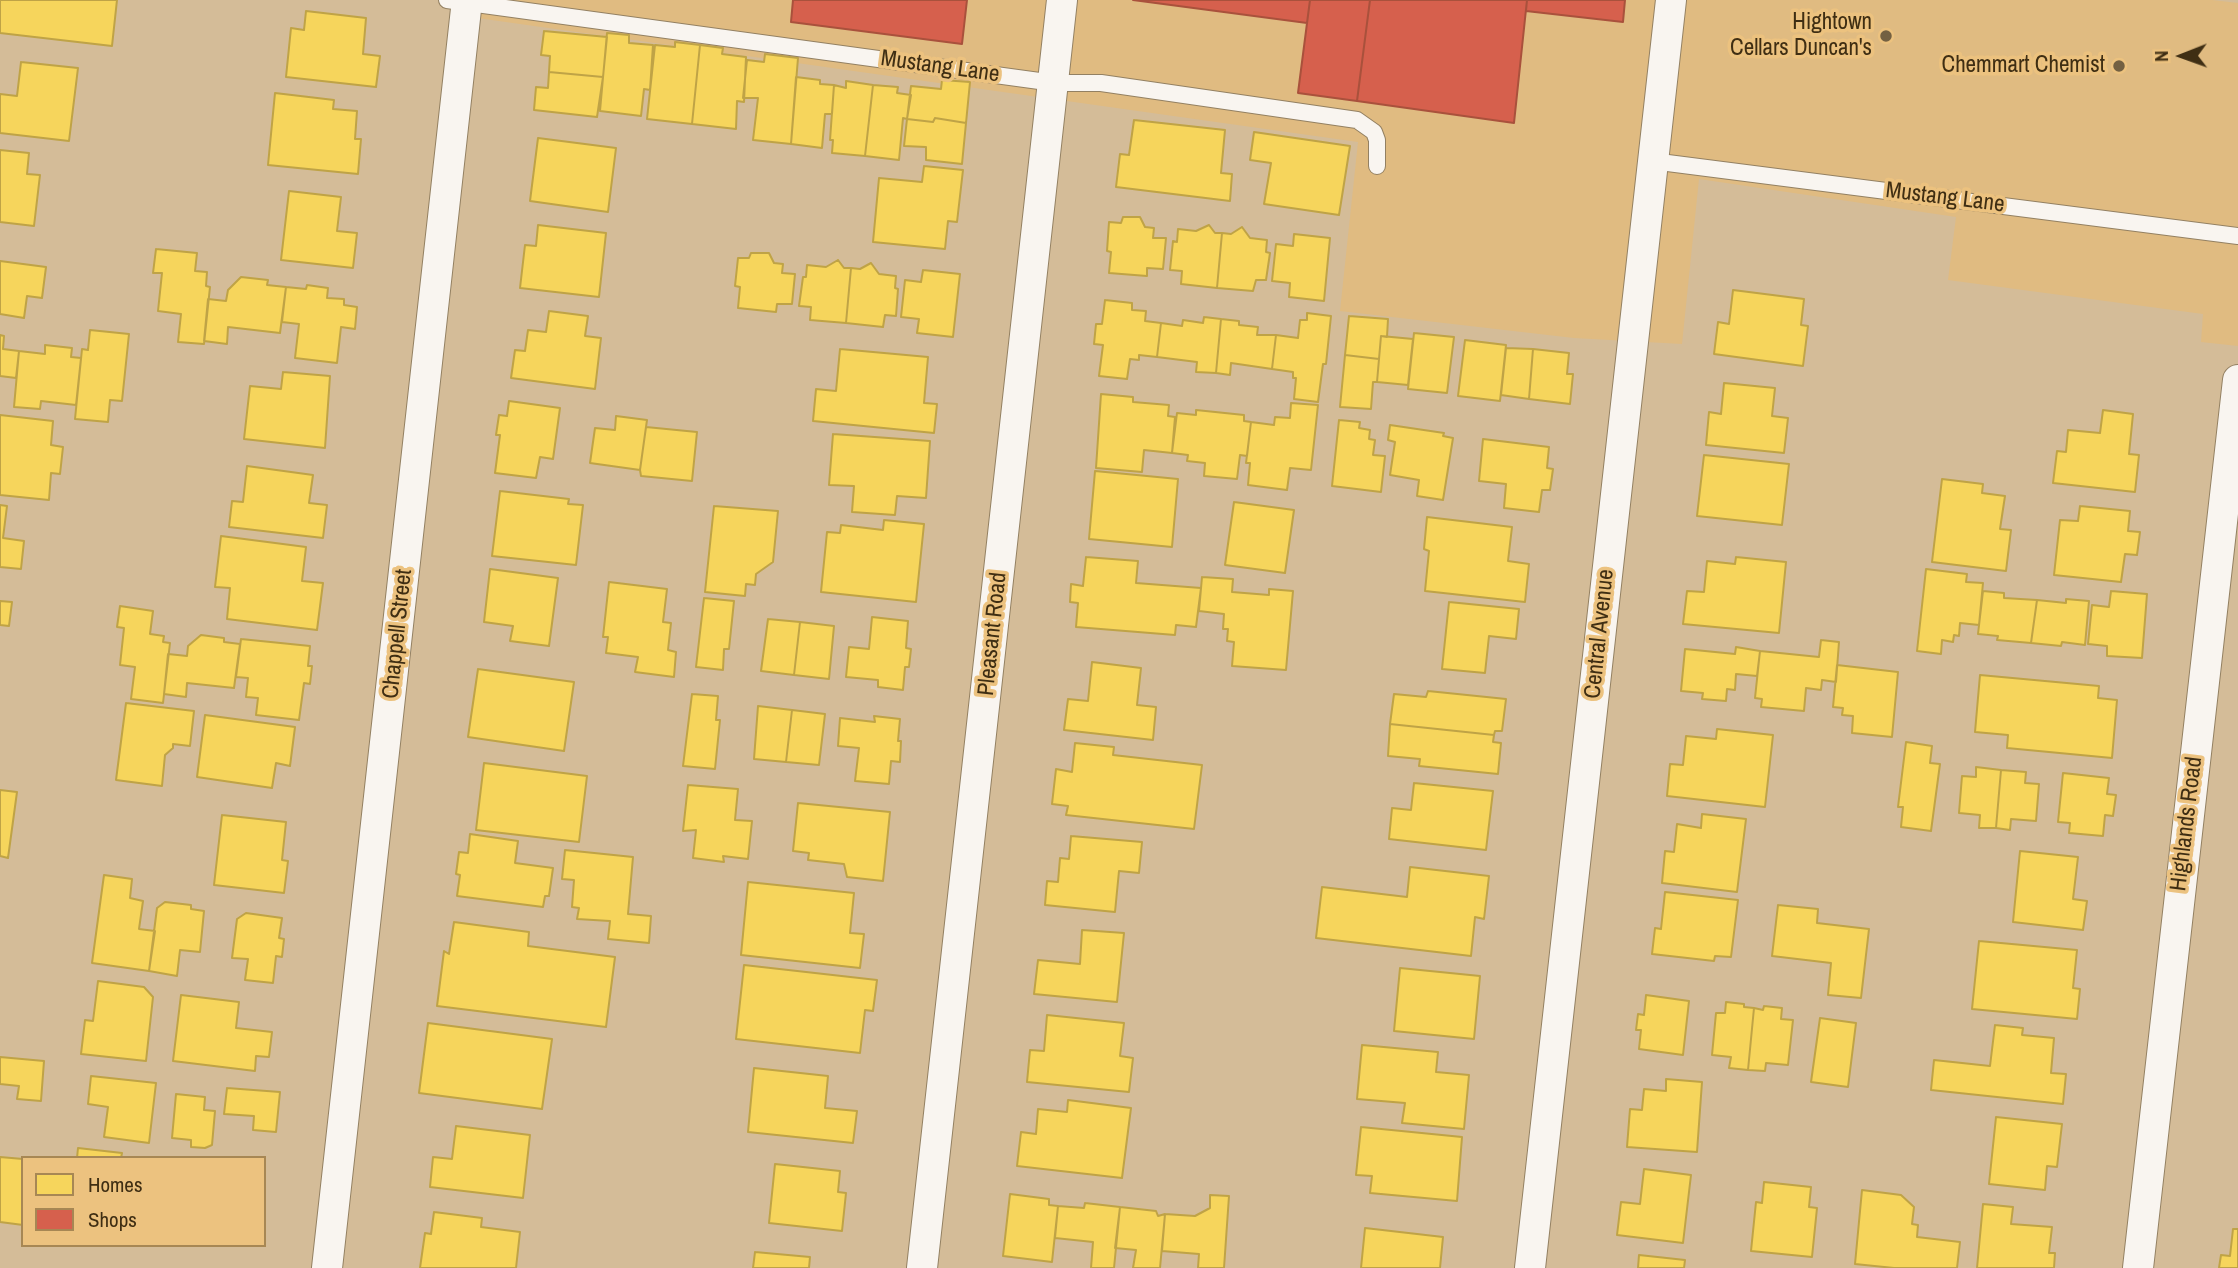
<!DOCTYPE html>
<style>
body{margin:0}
#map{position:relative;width:2238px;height:1268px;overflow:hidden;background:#d4bc98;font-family:"Archivo Narrow",sans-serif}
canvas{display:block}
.legend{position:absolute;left:21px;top:1156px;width:245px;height:91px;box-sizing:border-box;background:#ecc27f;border:2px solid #a78754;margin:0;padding:9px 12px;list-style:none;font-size:21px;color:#3f2e13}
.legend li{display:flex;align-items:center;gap:14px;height:35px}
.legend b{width:35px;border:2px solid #a78754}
.north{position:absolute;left:2147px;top:21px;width:70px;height:70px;-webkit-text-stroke:5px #ecc27f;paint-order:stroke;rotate:269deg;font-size:19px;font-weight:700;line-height:28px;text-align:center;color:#3f2e13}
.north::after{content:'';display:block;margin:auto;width:24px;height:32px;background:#3f2e13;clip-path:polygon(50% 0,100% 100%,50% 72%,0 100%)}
</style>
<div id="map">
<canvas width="2238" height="1268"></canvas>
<ul class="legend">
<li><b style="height:19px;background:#f6d55c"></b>Homes</li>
<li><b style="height:19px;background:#d6604d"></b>Shops</li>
</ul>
<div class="north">N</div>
</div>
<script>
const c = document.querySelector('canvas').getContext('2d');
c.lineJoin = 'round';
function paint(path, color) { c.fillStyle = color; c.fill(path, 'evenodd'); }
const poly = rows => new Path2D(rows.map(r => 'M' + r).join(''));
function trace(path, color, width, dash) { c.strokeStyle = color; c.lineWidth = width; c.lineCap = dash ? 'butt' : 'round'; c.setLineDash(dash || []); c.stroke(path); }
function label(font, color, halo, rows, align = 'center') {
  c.font = font + ' "Archivo Narrow",sans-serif'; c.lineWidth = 7; c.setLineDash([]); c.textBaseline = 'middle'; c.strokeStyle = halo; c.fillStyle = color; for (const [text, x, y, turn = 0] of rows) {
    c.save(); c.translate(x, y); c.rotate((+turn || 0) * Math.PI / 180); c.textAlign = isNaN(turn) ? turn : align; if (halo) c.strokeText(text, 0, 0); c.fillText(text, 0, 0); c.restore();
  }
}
paint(poly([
 [458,0,2212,0,2238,3,2238,346,2201,342,2203,314,1948,280,1956,217,1699,179,1682,344,1574,338,1340,311,1358,142,456,15]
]), '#e0bb81');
const homes = poly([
 [0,0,117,0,112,46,0,33,0,0],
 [306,11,366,18,363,54,380,56,376,87,286,77,291,28,304,30,306,11],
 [544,31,607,37,603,77,549,72,550,56,541,55,544,31],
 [607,33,629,35,629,43,653,45,650,90,644,89,641,116,600,111,607,33],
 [675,42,700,45,692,124,647,119,655,45,675,47,675,42],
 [700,45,723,48,722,54,746,57,744,102,737,101,736,129,692,124,700,45],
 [765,54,798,58,791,144,753,140,758,98,743,98,747,60,764,62,765,54],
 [21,62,78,68,69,141,0,133,0,94,17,96,21,62],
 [549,72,603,77,597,117,534,110,536,87,548,88,549,72],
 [796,77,820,80,820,84,834,85,832,114,825,114,822,148,791,144,796,77],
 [942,80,970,82,966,123,935,118,933,122,907,119,911,86,941,89,942,80],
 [846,81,873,85,865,156,832,153,833,140,830,140,834,85,846,88,846,81],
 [873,85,898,87,897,93,911,95,907,119,903,118,899,160,865,156,873,85],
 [275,93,334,100,333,109,357,111,355,139,361,139,358,174,268,165,275,93],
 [935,118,966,123,962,164,926,160,926,147,904,146,907,119,933,122,935,118],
 [1134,120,1225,130,1221,173,1232,174,1230,201,1116,187,1120,154,1129,155,1134,120],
 [1254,132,1350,146,1339,215,1264,204,1271,163,1250,160,1254,132],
 [538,138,616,148,608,212,530,201,538,138],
 [0,150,29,153,27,174,40,175,34,226,0,222,0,150],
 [924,166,963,170,957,222,948,221,945,249,873,242,879,178,922,182,924,166],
 [289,191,341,197,337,231,357,233,353,268,281,260,289,191],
 [1123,217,1140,217,1145,227,1154,228,1153,238,1166,238,1163,269,1147,268,1147,276,1109,273,1111,252,1107,251,1109,222,1121,223,1123,217],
 [538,225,606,233,599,297,520,288,525,245,536,246,538,225],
 [1209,225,1215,233,1222,233,1217,288,1181,284,1182,271,1170,270,1173,241,1177,242,1178,229,1196,231,1209,225],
 [1242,227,1250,238,1267,240,1266,252,1270,253,1266,280,1256,280,1253,291,1217,288,1222,233,1231,234,1242,227],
 [1294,234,1330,238,1324,301,1289,297,1290,283,1272,281,1276,244,1293,246,1294,234],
 [156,249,197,253,195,271,207,272,206,286,210,287,204,344,178,342,181,314,158,311,162,273,153,273,156,249],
 [751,253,769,253,774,263,783,264,782,273,795,274,792,304,777,304,776,312,738,308,740,287,735,286,738,258,749,258,751,253],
 [838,260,844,268,851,268,846,323,810,320,811,307,799,306,803,277,806,277,807,265,826,267,838,260],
 [0,261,46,267,42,298,27,296,24,318,0,314,0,261],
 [871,263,879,274,896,276,895,288,898,289,896,316,885,315,883,327,846,323,851,268,860,269,871,263],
 [923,270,960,274,953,337,917,333,919,319,901,317,905,280,921,282,923,270],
 [241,277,268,280,267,285,286,287,280,333,228,327,227,344,204,341,208,299,226,301,228,290,241,277],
 [307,285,328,288,327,298,344,299,344,305,357,307,355,329,341,327,337,363,295,358,299,324,282,322,286,287,306,289,307,285],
 [1733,290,1804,299,1801,325,1808,326,1803,366,1714,354,1718,322,1729,324,1733,290],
 [1105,300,1132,303,1132,310,1146,311,1145,321,1161,323,1157,357,1139,355,1139,360,1130,359,1127,379,1099,376,1103,345,1094,344,1096,324,1102,324,1105,300],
 [549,311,588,316,585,336,601,338,595,389,511,378,515,350,525,351,528,330,546,332,549,311],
 [1307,313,1331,316,1326,364,1323,364,1318,402,1294,399,1296,378,1293,378,1293,372,1272,369,1276,335,1298,338,1300,320,1307,320,1307,313],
 [1349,316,1388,319,1387,337,1381,336,1379,359,1345,355,1349,316],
 [1204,317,1221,319,1216,373,1196,372,1197,362,1157,357,1161,323,1182,326,1183,320,1203,323,1204,317],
 [1221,319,1239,321,1239,325,1258,327,1257,335,1276,335,1272,369,1231,363,1230,375,1216,373,1221,319],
 [90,330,129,334,122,401,110,400,108,422,75,419,82,349,88,350,90,330],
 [1414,333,1454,337,1447,393,1408,389,1414,333],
 [0,335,4,336,3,349,19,351,16,378,0,376,0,335],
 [1381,336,1413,339,1408,385,1377,382,1381,336],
 [1465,340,1506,345,1500,401,1458,396,1465,340],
 [45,345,72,348,71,357,81,358,76,405,41,401,40,409,14,407,19,351,45,354,45,345],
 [1506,348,1533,349,1529,399,1501,395,1506,348],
 [840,349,928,357,924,403,937,404,934,433,813,421,816,389,836,391,840,349],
 [1533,349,1569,353,1567,374,1573,374,1570,404,1529,399,1533,349],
 [1345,355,1379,359,1377,382,1373,382,1371,409,1340,407,1345,355],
 [283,372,330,376,325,448,244,439,250,386,281,389,283,372],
 [1724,383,1775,388,1772,416,1788,418,1784,453,1706,445,1709,412,1721,414,1724,383],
 [1101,394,1133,397,1133,402,1169,405,1168,416,1175,417,1172,453,1144,450,1142,472,1096,468,1101,394],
 [509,401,560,408,553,459,540,457,536,478,495,473,500,435,496,435,499,415,507,416,509,401],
 [1291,403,1318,405,1311,470,1290,468,1287,490,1248,485,1250,463,1246,463,1251,422,1274,425,1275,417,1290,418,1291,403],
 [1196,410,1244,415,1244,421,1251,422,1247,456,1240,455,1237,479,1204,476,1205,463,1187,461,1188,455,1172,453,1177,413,1196,415,1196,410],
 [2103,410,2133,414,2129,454,2139,455,2135,492,2053,483,2057,451,2066,452,2068,430,2100,433,2103,410],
 [0,415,53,421,51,445,63,447,60,474,51,473,49,500,0,495,0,415],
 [616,416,647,420,640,470,590,463,595,428,615,430,616,416],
 [1339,420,1360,422,1359,428,1370,430,1369,439,1375,440,1373,455,1385,456,1381,492,1332,486,1339,420],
 [1390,425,1444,433,1443,436,1453,438,1443,500,1417,496,1419,480,1390,475,1395,442,1388,440,1390,425],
 [646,427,697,432,692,481,641,476,640,470,646,427],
 [833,434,930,441,926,498,897,496,895,515,852,512,854,486,829,485,833,434],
 [1483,439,1549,447,1547,468,1553,469,1550,490,1542,490,1539,512,1504,508,1506,484,1479,481,1483,439],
 [1704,455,1789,464,1782,525,1697,516,1704,455],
 [247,466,313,475,309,503,327,505,323,538,229,527,232,501,243,502,247,466],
 [1095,471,1178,479,1172,547,1089,539,1095,471],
 [1942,479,1983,484,1982,493,2005,496,2000,529,2011,530,2006,571,1932,562,1942,479],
 [500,491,569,499,568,504,583,505,576,565,492,556,500,491],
 [1234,502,1294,510,1285,573,1225,565,1234,502],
 [0,505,7,506,3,538,24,541,21,569,0,567,0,505],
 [714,506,778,511,773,562,756,574,755,585,746,584,745,596,705,592,714,506],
 [2080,506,2130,511,2128,531,2140,532,2137,555,2125,554,2121,582,2054,575,2060,520,2078,521,2080,506],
 [1427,517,1512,527,1508,561,1529,564,1525,602,1425,591,1429,551,1424,549,1427,517],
 [884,520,924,524,916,602,821,592,827,532,840,533,841,525,883,530,884,520],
 [221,536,306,547,302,581,323,583,317,630,227,619,230,588,215,587,221,536],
 [1086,557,1138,561,1136,583,1201,588,1196,627,1176,625,1175,635,1076,627,1078,603,1070,602,1071,584,1083,586,1086,557],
 [1736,557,1786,562,1779,633,1683,624,1687,591,1704,592,1707,561,1735,564,1736,557],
 [490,569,558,578,549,646,510,641,513,626,484,622,490,569],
 [1926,569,1967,574,1966,582,1983,583,1979,625,1960,623,1959,636,1954,635,1953,642,1942,640,1941,654,1917,651,1926,569],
 [1202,577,1233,579,1232,592,1269,595,1269,589,1293,591,1286,670,1232,666,1234,642,1227,641,1228,629,1223,629,1224,614,1199,611,1202,577],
 [609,582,667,589,663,622,671,623,668,650,676,652,674,677,635,672,638,657,606,653,608,637,603,637,609,582],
 [1983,591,2004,593,2004,598,2037,600,2031,643,1997,640,1998,636,1978,634,1983,591],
 [2111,591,2147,594,2142,658,2107,656,2107,646,2088,644,2092,605,2109,607,2111,591],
 [704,598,734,601,729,649,724,649,723,670,696,667,704,598],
 [2066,599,2089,601,2085,645,2062,642,2061,646,2031,643,2037,600,2066,603,2066,599],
 [0,601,12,602,9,626,0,625,0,601],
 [1449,602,1519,609,1516,639,1489,636,1485,673,1442,669,1449,602],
 [120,606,153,611,150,634,164,636,163,642,170,643,163,703,131,699,135,667,120,665,124,628,117,627,120,606],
 [872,617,908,621,906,648,911,649,909,667,905,667,903,690,878,687,878,680,846,677,849,647,869,649,872,617],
 [768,619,800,622,794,675,761,671,768,619],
 [800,622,834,626,829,679,794,675,800,622],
 [201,635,224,638,224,642,240,644,234,688,187,683,186,697,164,694,168,654,187,656,188,646,201,635],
 [241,639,310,646,308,666,312,666,310,684,304,683,299,720,256,715,258,698,246,697,248,678,236,677,241,639],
 [1821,640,1839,642,1836,682,1822,680,1821,690,1806,688,1804,711,1761,707,1762,699,1755,698,1760,651,1819,657,1821,640],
 [1736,647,1760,651,1757,676,1736,674,1735,690,1727,689,1726,701,1702,699,1703,693,1681,691,1685,649,1735,654,1736,647],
 [1092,662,1141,668,1137,705,1156,707,1153,740,1064,730,1068,699,1088,701,1092,662],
 [1837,665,1898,672,1892,737,1852,733,1853,716,1842,715,1843,708,1833,707,1837,665],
 [478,669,574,682,564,751,468,737,478,669],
 [1980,675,2099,686,2098,698,2117,700,2112,758,2007,748,2008,735,1975,732,1980,675],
 [1428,691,1506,699,1502,731,1495,731,1494,735,1390,724,1394,694,1426,697,1428,691],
 [692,694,718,696,716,720,720,720,715,769,683,766,692,694],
 [126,703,194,711,190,746,173,744,173,748,165,755,162,786,116,780,126,703],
 [758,706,792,710,786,762,754,759,758,706],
 [792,710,825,714,819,765,786,762,792,710],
 [205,715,295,727,290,766,276,763,272,788,197,777,205,715],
 [874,716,900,719,898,741,901,741,900,762,891,761,889,784,855,781,859,748,838,746,840,718,875,722,874,716],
 [1390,724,1494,735,1493,742,1501,743,1498,774,1419,766,1420,759,1388,756,1390,724],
 [1717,729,1773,735,1765,807,1667,796,1670,764,1683,765,1686,736,1716,739,1717,729],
 [1906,742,1932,746,1930,763,1940,764,1931,831,1901,827,1903,807,1898,807,1906,742],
 [1075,743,1114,747,1113,755,1202,765,1194,829,1066,815,1068,806,1052,804,1056,769,1072,772,1075,743],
 [484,763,587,776,579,842,476,830,484,763],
 [1976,767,2001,770,1996,828,1979,828,1980,815,1959,813,1962,776,1976,777,1976,767],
 [2001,770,2026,772,2025,783,2039,784,2036,821,2011,819,2010,830,1996,828,2001,770],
 [2063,773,2109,778,2107,794,2116,795,2113,816,2105,815,2103,836,2069,833,2070,823,2058,822,2063,773],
 [1414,783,1493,791,1486,850,1389,839,1392,808,1411,810,1414,783],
 [688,785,738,789,735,820,752,821,748,859,723,856,724,862,693,858,696,830,683,831,688,785],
 [0,790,17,792,8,858,0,856,0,790],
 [798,803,890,812,883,881,847,877,844,864,808,860,809,853,793,851,798,803],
 [1702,814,1746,819,1737,892,1662,883,1665,851,1674,852,1677,824,1701,828,1702,814],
 [222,815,286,822,282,860,288,861,284,893,214,885,222,815],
 [470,834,518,841,515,863,553,868,549,896,545,896,543,907,457,896,460,875,456,874,459,852,468,853,470,834],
 [1071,836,1142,842,1139,873,1119,871,1115,912,1045,905,1047,881,1058,882,1060,858,1069,859,1071,836],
 [565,850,633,857,628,914,651,916,649,943,608,939,610,921,577,919,579,908,572,907,574,880,562,879,565,850],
 [2020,851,2078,857,2073,899,2087,901,2083,930,2013,922,2020,851],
 [1410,867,1489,876,1484,919,1475,917,1471,956,1316,938,1322,887,1407,897,1410,867],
 [104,875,132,879,130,898,143,901,139,929,155,931,149,971,92,963,104,875],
 [748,882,854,893,850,933,864,934,860,968,741,955,748,882],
 [1665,892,1738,900,1731,957,1715,956,1714,961,1652,954,1655,928,1661,929,1665,892],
 [165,902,191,905,191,909,204,911,200,952,180,950,177,976,149,971,157,908,165,902],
 [1778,905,1818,909,1817,923,1869,929,1861,998,1828,995,1831,963,1772,956,1778,905],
 [246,913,282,918,279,938,284,939,282,957,276,956,273,983,245,980,248,959,232,958,237,919,246,913],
 [454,922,529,932,528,946,615,957,606,1027,437,1006,444,951,449,954,454,922],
 [1082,930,1124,933,1117,1002,1034,994,1038,960,1080,964,1082,930],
 [1979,941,2077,950,2073,988,2080,989,2077,1019,1972,1009,1979,941],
 [744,965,877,980,873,1011,865,1010,860,1053,736,1039,744,965],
 [1400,968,1480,976,1474,1039,1394,1031,1400,968],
 [98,981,144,987,153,997,146,1061,81,1054,85,1020,93,1021,98,981],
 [181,995,239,1002,236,1028,272,1032,269,1057,256,1056,255,1071,173,1061,181,995],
 [1646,995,1689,1001,1683,1055,1639,1049,1641,1030,1636,1030,1638,1014,1644,1015,1646,995],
 [1726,1002,1744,1004,1744,1007,1754,1008,1748,1070,1729,1068,1731,1057,1712,1055,1716,1013,1725,1013,1726,1002],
 [1764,1006,1782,1008,1781,1019,1793,1020,1788,1065,1766,1063,1765,1071,1748,1070,1754,1008,1763,1010,1764,1006],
 [1047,1015,1124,1023,1120,1056,1133,1058,1129,1092,1027,1082,1030,1050,1044,1051,1047,1015],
 [1820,1018,1856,1023,1848,1087,1811,1082,1820,1018],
 [428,1023,552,1039,542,1109,419,1093,428,1023],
 [1995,1025,2023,1028,2022,1035,2054,1038,2051,1073,2066,1074,2063,1104,1931,1090,1934,1060,1990,1066,1995,1025],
 [1362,1045,1438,1052,1436,1072,1469,1075,1464,1129,1402,1123,1405,1103,1357,1099,1362,1045],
 [0,1057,44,1061,41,1101,17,1099,19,1086,0,1084,0,1057],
 [754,1068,828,1076,825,1108,857,1111,853,1143,748,1132,754,1068],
 [91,1076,156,1083,149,1143,104,1137,108,1107,88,1104,91,1076],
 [1666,1079,1702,1082,1697,1152,1627,1147,1630,1109,1642,1110,1644,1089,1666,1091,1666,1079],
 [227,1088,280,1092,276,1132,253,1130,254,1116,224,1114,227,1088],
 [176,1094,205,1097,204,1110,215,1111,212,1145,205,1148,191,1147,191,1140,172,1138,176,1094],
 [1068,1100,1131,1108,1122,1178,1017,1166,1021,1132,1036,1134,1038,1109,1067,1112,1068,1100],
 [1996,1117,2062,1124,2057,1167,2047,1166,2045,1190,1989,1184,1996,1117],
 [456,1126,530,1135,523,1198,430,1187,433,1157,452,1159,456,1126],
 [1361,1127,1462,1137,1457,1201,1370,1193,1372,1176,1356,1175,1361,1127],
 [78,1148,122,1153,121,1158,77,1158,78,1148],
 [0,1157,23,1159,23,1225,0,1222,0,1157],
 [775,1164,840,1171,838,1192,846,1193,842,1231,769,1223,775,1164],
 [1644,1169,1691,1175,1683,1243,1617,1235,1621,1202,1640,1204,1644,1169],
 [1764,1182,1811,1187,1809,1207,1817,1208,1812,1257,1751,1251,1756,1202,1762,1203,1764,1182],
 [1862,1190,1901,1195,1914,1207,1912,1224,1918,1225,1917,1237,1960,1242,1957,1268,1894,1268,1855,1264,1862,1190],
 [1010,1194,1049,1199,1049,1205,1058,1206,1052,1262,1003,1256,1010,1194],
 [1210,1195,1229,1196,1224,1268,1198,1268,1199,1254,1162,1251,1165,1214,1195,1216,1210,1208,1210,1195],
 [1085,1203,1120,1207,1114,1268,1091,1268,1093,1242,1055,1238,1058,1206,1084,1208,1085,1203],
 [1983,1204,2013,1207,2011,1224,2052,1227,2049,1253,2055,1253,2054,1268,1977,1268,1983,1204],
 [1120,1207,1156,1211,1158,1216,1165,1214,1160,1268,1133,1268,1136,1250,1115,1248,1120,1207],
 [434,1212,482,1218,481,1227,520,1232,516,1268,420,1268,425,1233,431,1234,434,1212],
 [1365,1228,1443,1237,1440,1268,1361,1268,1365,1228],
 [2233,1229,2238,1229,2238,1268,2219,1268,2221,1255,2230,1256,2233,1229],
 [755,1252,810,1257,809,1268,753,1268,755,1252],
 [1639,1255,1685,1260,1684,1268,1638,1268,1639,1255]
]);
paint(homes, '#f6d55c');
trace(homes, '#bfa346', 2);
const shops = poly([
 [793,0,967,0,962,44,791,22,793,0],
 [1133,0,1310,0,1307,23,1133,0],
 [1310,0,1370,0,1357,101,1298,93,1310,0],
 [1370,0,1527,0,1514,123,1357,101,1370,0],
 [1527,0,1625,0,1623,22,1526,11,1527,0]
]);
paint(shops, '#d6604d');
trace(shops, '#a9513c', 2);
const lane = poly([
 [447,0,1054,83,1101,83,1357,120,1374,132,1377,140,1377,166],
 [1652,161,2238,236]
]);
const street = poly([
 [327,1268,467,0],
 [922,1268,1062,0],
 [1530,1268,1671,0],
 [2138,1268,2238,380]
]);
trace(lane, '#938062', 18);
trace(street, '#938062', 32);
trace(lane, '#f9f5f0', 16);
trace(street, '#f9f5f0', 30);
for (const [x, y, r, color] of [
 [1886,36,7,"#736042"],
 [2119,66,7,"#736042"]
]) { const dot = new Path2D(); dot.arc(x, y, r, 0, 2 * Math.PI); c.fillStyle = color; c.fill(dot); trace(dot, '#ecc27f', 2.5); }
label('23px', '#3f2e13', '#ecc27f', [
 ["Hightown",1872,23],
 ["Cellars Duncan's",1872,49],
 ["Chemmart Chemist",2105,66]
], 'right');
label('23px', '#3f2e13', '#ecc27f', [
 ["Mustang Lane",940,67,8],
 ["Mustang Lane",1945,198,7],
 ["Chappell Street",398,634,-84],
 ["Pleasant Road",993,634,-84],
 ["Central Avenue",1600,634,-84],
 ["Highlands Road",2187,824,-83]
]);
</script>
